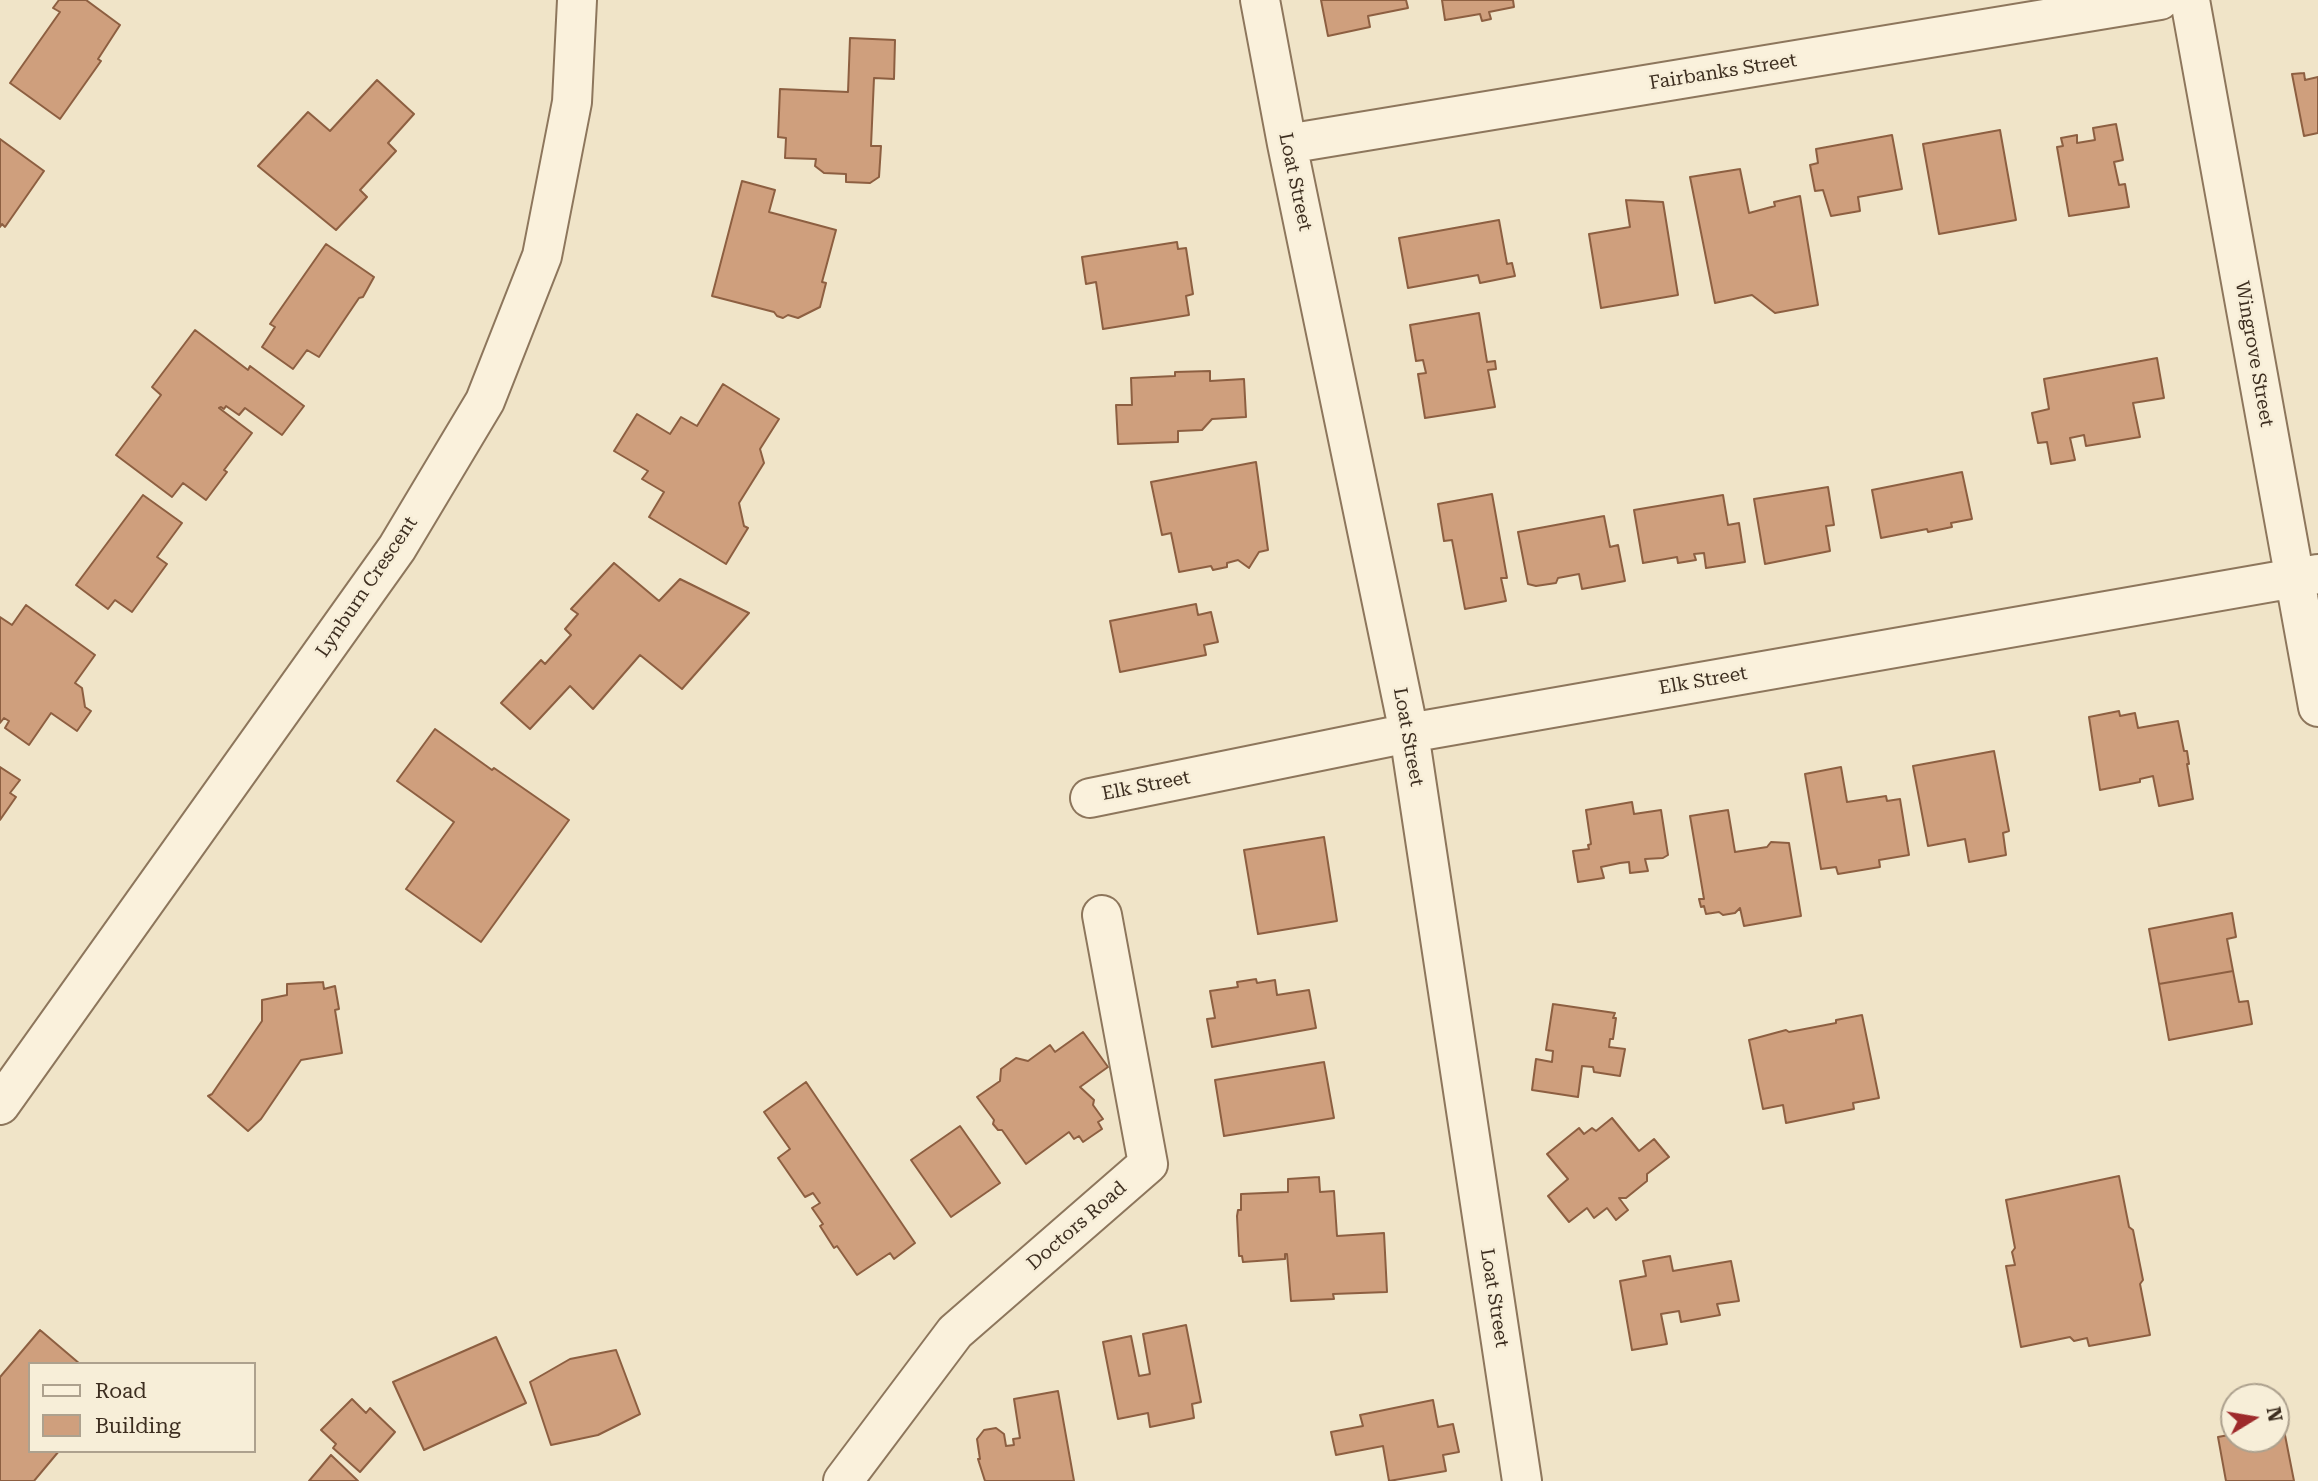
<!DOCTYPE html>
<style>
body{margin:0}
#map{position:relative;width:2318px;height:1481px;overflow:hidden;background:#f0e4c8;font-family:"Roboto Serif",serif}
canvas{display:block}
.legend{position:absolute;left:28px;top:1362px;width:228px;height:91px;box-sizing:border-box;background:#f7eed8;border:2px solid #ada18e;margin:0;padding:9px 12px;list-style:none;font-size:21px;color:#3d2e20}
.legend li{display:flex;align-items:center;gap:14px;height:35px}
.legend b{width:35px;border:2px solid #ada18e}
.north{position:absolute;left:2220px;top:1383px;width:70px;height:70px;box-sizing:border-box;background:#f7eed8;border:2px solid #ada18e;border-radius:50%;rotate:79deg;font-size:19px;font-weight:700;line-height:28px;text-align:center;color:#3d2e20}
.north::after{content:'';display:block;margin:auto;width:24px;height:32px;background:#9e2a2b;clip-path:polygon(50% 0,100% 100%,50% 72%,0 100%)}
</style>
<div id="map">
<canvas width="2318" height="1481"></canvas>
<ul class="legend">
<li><b style="height:9px;background:#faf1dc"></b>Road</li>
<li><b style="height:19px;background:#cf9f7d"></b>Building</li>
</ul>
<div class="north">N</div>
</div>
<script>
const c = document.querySelector('canvas').getContext('2d');
c.lineJoin = 'round';
function paint(path, color) { c.fillStyle = color; c.fill(path, 'evenodd'); }
const poly = rows => new Path2D(rows.map(r => 'M' + r).join(''));
function trace(path, color, width, dash) { c.strokeStyle = color; c.lineWidth = width; c.lineCap = dash ? 'butt' : 'round'; c.setLineDash(dash || []); c.stroke(path); }
function label(font, color, halo, rows, align = 'center') {
  c.font = font + ' "Roboto Serif",serif'; c.lineWidth = 5; c.setLineDash([]); c.textBaseline = 'middle'; c.strokeStyle = halo; c.fillStyle = color; for (const [text, x, y, turn = 0] of rows) {
    c.save(); c.translate(x, y); c.rotate((+turn || 0) * Math.PI / 180); c.textAlign = isNaN(turn) ? turn : align; if (halo) c.strokeText(text, 0, 0); c.fillText(text, 0, 0); c.restore();
  }
}
const building = poly([
 [59,0,86,0,120,25,98,59,101,61,60,119,10,83,60,12,53,8,59,0],
 [1321,0,1406,0,1408,8,1368,16,1370,27,1328,36,1321,0],
 [1442,0,1513,0,1514,7,1489,12,1491,19,1482,21,1480,14,1445,20,1442,0],
 [850,38,895,40,894,79,874,78,871,146,881,146,880,162,879,177,870,183,846,182,846,174,824,173,815,166,816,159,785,158,786,138,778,137,780,89,848,92,850,38],
 [2304,73,2305,80,2318,77,2318,133,2304,136,2292,74,2304,73],
 [377,80,414,114,388,143,396,151,360,190,367,197,336,230,258,166,308,112,330,131,377,80],
 [2116,124,2123,160,2114,162,2119,185,2125,184,2129,207,2069,216,2057,147,2063,146,2061,138,2077,135,2077,143,2095,140,2093,128,2116,124],
 [2000,130,2016,220,1939,234,1923,144,2000,130],
 [1892,135,1902,189,1858,197,1860,211,1831,216,1823,190,1815,191,1810,165,1818,163,1816,149,1892,135],
 [0,139,44,171,5,227,2,224,0,227,0,139],
 [1740,169,1749,213,1775,206,1774,202,1800,196,1818,305,1775,313,1752,295,1715,303,1690,177,1740,169],
 [742,181,775,190,769,212,836,230,822,282,826,283,820,307,798,318,788,315,783,318,777,316,774,312,712,296,742,181],
 [1626,200,1663,202,1678,295,1601,308,1589,234,1630,227,1626,200],
 [1499,220,1507,264,1512,263,1515,276,1480,283,1478,275,1408,288,1399,238,1499,220],
 [1177,242,1178,249,1186,248,1193,294,1186,296,1189,315,1103,329,1096,282,1086,284,1082,257,1177,242],
 [326,244,374,277,363,297,359,298,319,357,307,350,293,369,262,347,275,327,270,324,326,244],
 [1479,313,1487,362,1495,361,1496,369,1488,370,1495,407,1425,418,1418,374,1426,373,1423,360,1416,361,1410,325,1479,313],
 [195,330,248,370,250,366,304,406,282,435,245,408,239,415,226,406,224,409,221,407,219,408,252,433,224,470,227,472,206,500,183,483,172,497,116,455,161,395,152,387,195,330],
 [2157,358,2164,398,2133,403,2140,437,2086,446,2084,435,2070,438,2075,460,2051,464,2047,442,2038,443,2032,413,2049,409,2044,379,2157,358],
 [1210,371,1210,381,1244,379,1246,417,1212,419,1202,430,1178,431,1178,442,1118,444,1116,405,1132,405,1131,378,1175,376,1175,372,1210,371],
 [723,384,779,419,760,449,764,463,739,503,744,526,748,528,726,564,649,517,664,492,642,479,648,471,614,451,637,414,670,434,681,417,697,426,723,384],
 [1256,462,1268,550,1259,552,1249,568,1238,560,1227,563,1227,567,1213,570,1211,566,1179,572,1171,533,1162,535,1151,482,1256,462],
 [1962,472,1972,519,1951,523,1952,527,1928,532,1927,529,1881,538,1872,490,1962,472],
 [1828,487,1834,525,1826,526,1830,551,1765,564,1754,499,1828,487],
 [1492,494,1507,578,1501,578,1506,601,1465,609,1452,540,1444,541,1438,504,1492,494],
 [143,495,182,523,157,557,167,564,132,612,115,600,108,609,76,585,143,495],
 [1723,495,1728,525,1739,523,1745,562,1706,568,1704,553,1694,554,1696,560,1678,563,1677,557,1643,563,1634,510,1723,495],
 [1604,516,1610,547,1618,545,1625,581,1582,589,1579,574,1558,578,1556,583,1536,586,1528,584,1518,532,1604,516],
 [614,563,659,601,680,579,749,613,682,689,640,655,593,709,570,686,530,729,501,703,541,660,545,664,571,635,565,629,578,614,571,609,614,563],
 [1196,604,1198,615,1211,612,1218,642,1204,645,1206,655,1120,672,1110,621,1196,604],
 [26,605,95,655,75,683,82,688,85,707,91,711,77,731,51,713,29,745,5,728,9,721,4,718,0,723,0,617,12,625,26,605],
 [2119,711,2120,716,2135,713,2138,728,2178,721,2184,751,2187,751,2189,764,2187,764,2193,799,2159,806,2153,776,2140,779,2140,782,2100,790,2089,717,2119,711],
 [435,729,492,770,494,768,569,820,481,942,406,889,454,822,397,781,435,729],
 [1994,751,2009,831,2003,833,2006,855,1969,862,1965,839,1928,846,1913,766,1994,751],
 [0,767,20,780,10,793,16,797,0,820,0,767],
 [1841,767,1847,802,1886,796,1887,801,1900,799,1909,855,1879,860,1880,867,1838,874,1836,867,1821,869,1805,774,1841,767],
 [1632,802,1634,814,1661,810,1668,855,1663,858,1645,859,1648,871,1630,873,1629,862,1620,863,1601,867,1604,878,1578,882,1573,851,1589,849,1588,845,1591,844,1586,810,1632,802],
 [1728,810,1735,852,1767,847,1771,842,1789,843,1801,916,1744,926,1740,908,1735,913,1723,915,1719,912,1706,914,1704,906,1701,907,1699,899,1704,899,1690,816,1728,810],
 [1324,837,1337,921,1258,934,1244,850,1324,837],
 [2232,913,2236,937,2227,939,2233,971,2159,984,2149,929,2232,913],
 [2233,971,2239,1002,2248,1001,2252,1024,2169,1040,2159,984,2233,971],
 [1256,979,1257,983,1275,980,1277,995,1309,990,1316,1028,1212,1047,1207,1019,1215,1018,1210,991,1238,987,1237,982,1256,979],
 [323,982,324,989,335,986,339,1009,335,1010,342,1053,301,1060,261,1119,248,1131,208,1096,212,1094,262,1021,262,1000,287,995,287,984,323,982],
 [1553,1004,1615,1013,1613,1018,1616,1018,1613,1039,1610,1039,1609,1047,1625,1049,1620,1076,1594,1072,1593,1067,1582,1066,1578,1097,1532,1090,1536,1059,1552,1062,1553,1051,1546,1050,1553,1004],
 [1862,1015,1879,1098,1853,1103,1854,1109,1786,1123,1783,1105,1763,1109,1749,1040,1786,1030,1789,1032,1836,1023,1836,1020,1862,1015],
 [1083,1032,1108,1067,1080,1087,1094,1100,1093,1105,1103,1119,1098,1122,1102,1129,1083,1142,1079,1136,1074,1139,1069,1132,1026,1164,1002,1130,998,1130,993,1124,994,1120,977,1097,1000,1081,1001,1069,1016,1058,1028,1061,1050,1045,1055,1052,1083,1032],
 [1324,1062,1334,1118,1224,1136,1215,1080,1324,1062],
 [806,1082,915,1243,894,1259,890,1253,857,1275,837,1246,834,1248,820,1226,823,1224,812,1208,820,1203,813,1193,805,1197,778,1158,790,1149,764,1112,806,1082],
 [1612,1118,1639,1151,1654,1139,1669,1157,1647,1174,1647,1181,1626,1198,1619,1198,1628,1210,1616,1220,1607,1208,1594,1218,1587,1208,1569,1222,1548,1196,1568,1179,1547,1154,1579,1128,1584,1134,1592,1128,1596,1131,1612,1118],
 [960,1126,1000,1183,951,1217,911,1160,960,1126],
 [2119,1176,2129,1227,2133,1230,2143,1280,2140,1284,2150,1335,2089,1346,2087,1338,2074,1341,2070,1337,2021,1347,2006,1266,2015,1265,2012,1252,2015,1248,2006,1200,2119,1176],
 [1319,1177,1320,1192,1334,1191,1337,1236,1384,1233,1387,1292,1333,1294,1334,1299,1291,1301,1287,1254,1285,1254,1285,1259,1243,1262,1242,1256,1239,1256,1237,1216,1238,1210,1241,1210,1241,1194,1288,1192,1288,1179,1319,1177],
 [1670,1256,1673,1271,1731,1261,1739,1301,1717,1304,1720,1315,1681,1322,1679,1311,1661,1314,1667,1344,1632,1350,1620,1281,1646,1276,1643,1261,1670,1256],
 [1186,1325,1201,1402,1192,1404,1194,1418,1150,1427,1148,1413,1118,1419,1103,1342,1131,1336,1139,1376,1150,1374,1143,1334,1186,1325],
 [40,1330,80,1364,30,1364,30,1451,59,1451,34,1481,0,1481,0,1377,40,1330],
 [496,1337,526,1403,424,1450,393,1382,496,1337],
 [616,1350,640,1414,598,1435,551,1445,530,1382,570,1359,616,1350],
 [1058,1391,1074,1481,985,1481,978,1459,980,1459,977,1439,984,1430,996,1428,1004,1434,1006,1446,1014,1445,1013,1439,1020,1438,1014,1399,1058,1391],
 [352,1399,366,1413,370,1408,395,1432,360,1472,333,1448,336,1444,321,1430,352,1399],
 [1433,1400,1438,1427,1453,1424,1459,1452,1443,1455,1446,1471,1389,1481,1383,1446,1336,1455,1331,1432,1363,1426,1360,1415,1433,1400],
 [2283,1425,2294,1481,2226,1481,2218,1437,2234,1434,2234,1439,2276,1439,2276,1426,2283,1425],
 [331,1455,358,1481,309,1481,331,1455]
]);
paint(building, '#cf9f7d');
trace(building, '#8d5f41', 2);
const minor = poly([
 [1260,0,1287,144,1409,733,1522,1481],
 [2190,0,2318,707],
 [1287,144,2160,0],
 [1090,798,1409,733,2318,574],
 [0,1105,397,548,485,401,542,256,572,102,577,0],
 [843,1481,955,1332,1148,1164,1102,915]
]);
trace(minor, '#8d765c', 42);
trace(minor, '#faf1dc', 38);
label('19px', '#3d2e20', '#f7eed8', [
 ["Fairbanks Street",1723,72,-9],
 ["Loat Street",1295,182,78],
 ["Wingrove Street",2254,354,80],
 ["Lynburn Crescent",367,587,-56],
 ["Elk Street",1703,681,-10],
 ["Loat Street",1408,737,80],
 ["Elk Street",1146,786,-11],
 ["Doctors Road",1077,1226,-41],
 ["Loat Street",1494,1298,81]
]);
</script>
